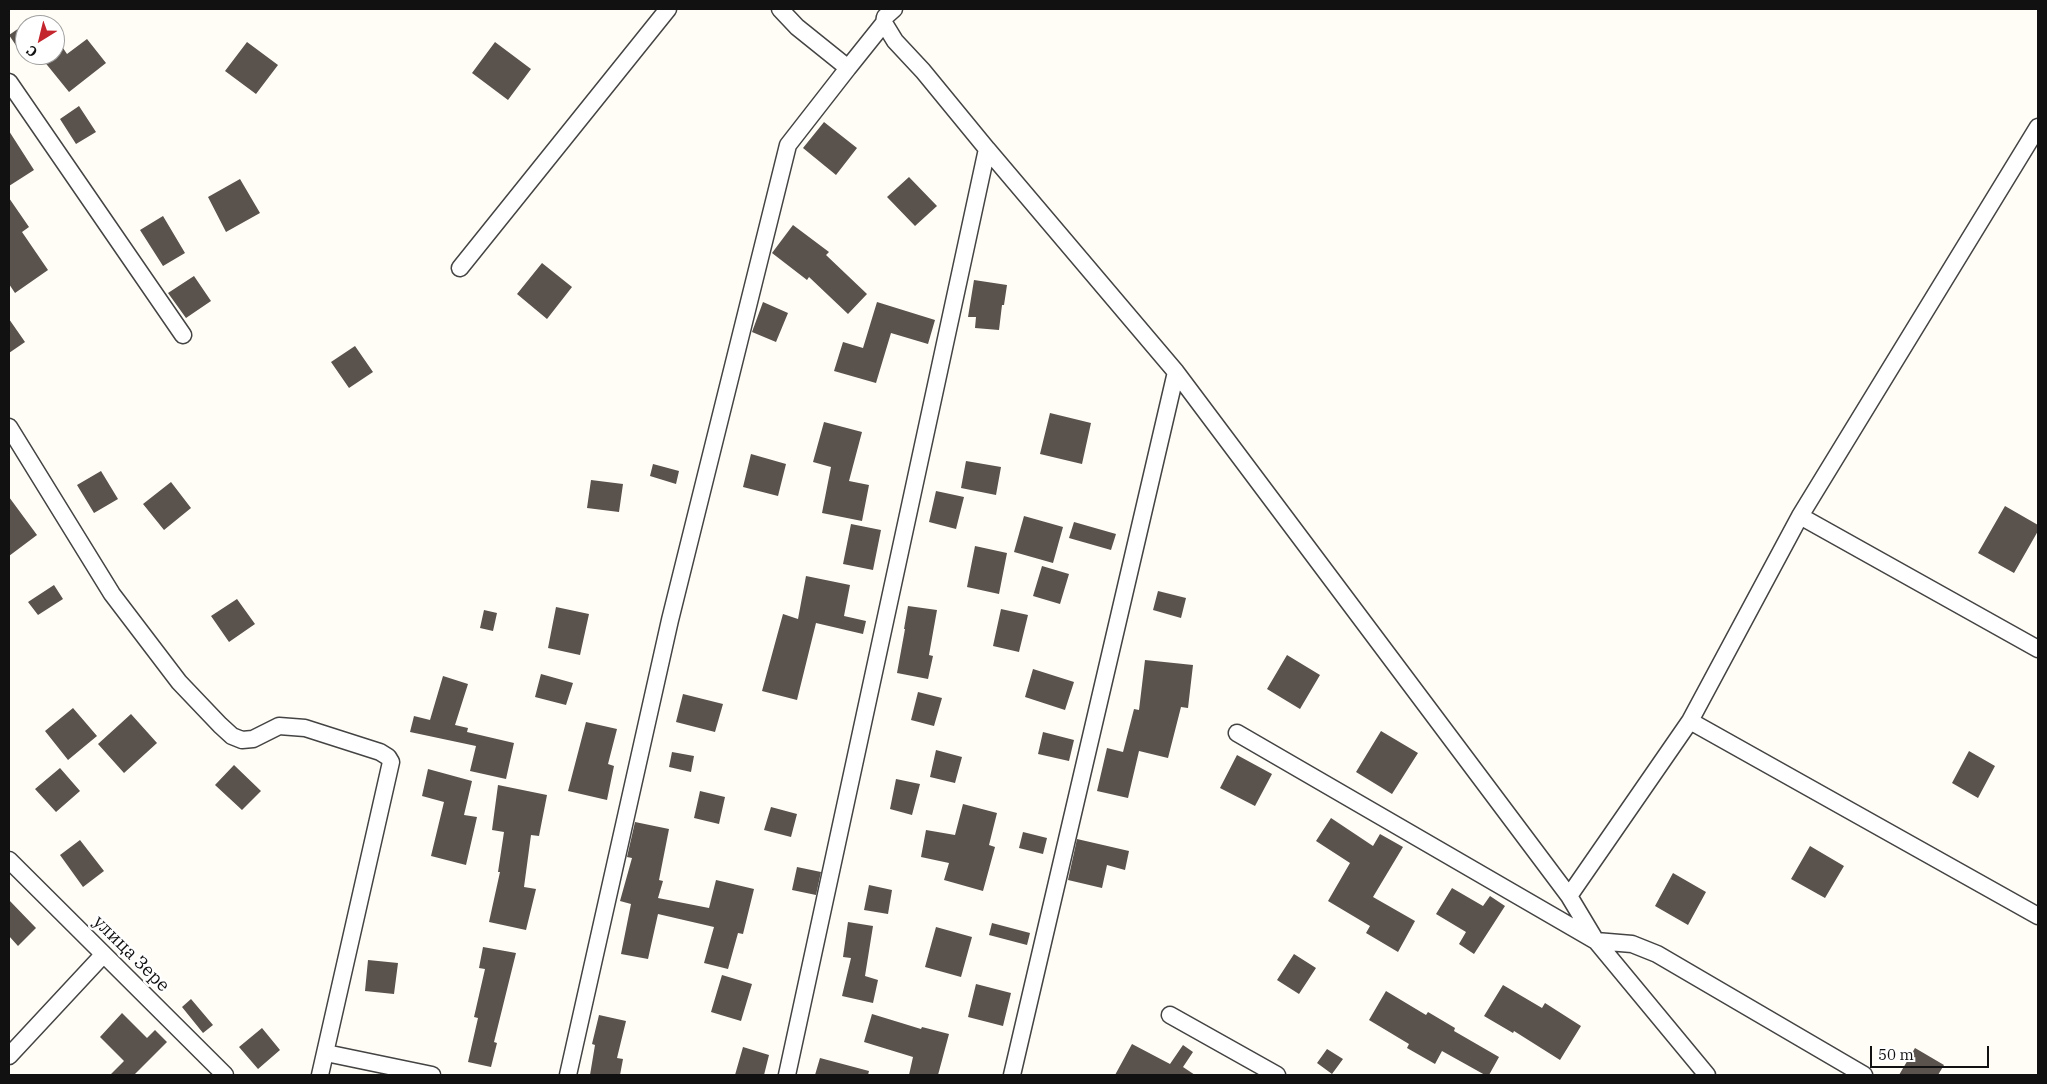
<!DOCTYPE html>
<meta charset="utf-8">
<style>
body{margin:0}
#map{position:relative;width:2047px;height:1084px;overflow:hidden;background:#fffdf5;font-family:"IBM Plex Serif",serif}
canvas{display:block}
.frame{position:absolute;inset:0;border:10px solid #111;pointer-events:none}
.north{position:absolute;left:15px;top:15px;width:50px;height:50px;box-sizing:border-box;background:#fff;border:1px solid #a0a0a0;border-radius:50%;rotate:216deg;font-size:14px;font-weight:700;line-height:20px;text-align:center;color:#111}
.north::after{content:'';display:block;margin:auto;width:18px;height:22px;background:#c4262e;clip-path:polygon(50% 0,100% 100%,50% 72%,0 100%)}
.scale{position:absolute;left:1870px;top:1046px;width:119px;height:22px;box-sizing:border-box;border:2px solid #111;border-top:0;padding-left:6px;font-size:15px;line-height:18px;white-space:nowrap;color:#111;-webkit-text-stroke:4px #fff;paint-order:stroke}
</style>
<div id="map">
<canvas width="2047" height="1084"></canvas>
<div class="frame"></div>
<div class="north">С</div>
<div class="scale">50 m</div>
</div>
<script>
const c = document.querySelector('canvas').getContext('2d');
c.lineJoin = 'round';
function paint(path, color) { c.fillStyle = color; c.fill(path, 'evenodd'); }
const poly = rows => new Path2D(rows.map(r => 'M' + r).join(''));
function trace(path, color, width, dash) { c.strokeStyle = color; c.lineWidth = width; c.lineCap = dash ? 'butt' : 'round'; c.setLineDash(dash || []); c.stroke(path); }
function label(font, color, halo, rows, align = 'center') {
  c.font = font + ' "IBM Plex Serif",serif'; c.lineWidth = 5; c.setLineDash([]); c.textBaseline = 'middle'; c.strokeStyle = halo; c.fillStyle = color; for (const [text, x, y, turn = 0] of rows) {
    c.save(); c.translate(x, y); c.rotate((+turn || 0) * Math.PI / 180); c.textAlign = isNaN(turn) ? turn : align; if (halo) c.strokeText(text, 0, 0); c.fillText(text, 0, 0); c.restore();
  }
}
paint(poly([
 [25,24,25,59,9,35],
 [55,36,67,54,87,39,106,63,69,92,39,55,55,55],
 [247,42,278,65,256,94,225,71],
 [495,42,531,69,508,100,472,73],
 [79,106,96,132,76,144,60,119],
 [824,122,857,148,836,175,803,148],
 [9,131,34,170,9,186],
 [909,177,937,206,915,226,887,197],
 [240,179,260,213,226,232,208,197],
 [9,198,29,227,22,232,48,270,15,293,9,284],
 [163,216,185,253,163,266,140,230],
 [793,225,829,252,826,255,867,294,848,314,809,277,807,280,772,253],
 [542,263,572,287,547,319,517,294],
 [194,276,211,301,186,318,168,293],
 [974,280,1007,285,1004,305,1002,305,999,330,975,328,976,317,968,317],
 [763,302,788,313,776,342,752,332],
 [877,302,935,320,928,344,891,333,876,383,834,371,843,342,863,348],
 [9,319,25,342,9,353],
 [355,346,373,372,349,388,331,362],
 [1050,413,1091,423,1082,464,1040,454],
 [824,422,862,432,849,481,869,485,862,521,822,513,831,467,813,462],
 [751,454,786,464,778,496,743,487],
 [966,461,1001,467,996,495,961,488],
 [653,464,679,471,676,484,650,476],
 [101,471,118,499,94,513,77,485],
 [591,480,623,484,619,512,587,508],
 [171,482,191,508,164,530,143,504],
 [936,491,964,497,956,529,929,522],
 [9,497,37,535,9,556],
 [2005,506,2038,525,2038,531,2014,573,1978,553],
 [1024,516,1063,527,1053,563,1014,552],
 [1074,522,1116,534,1111,550,1069,538],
 [851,524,881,530,873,570,843,564],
 [975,546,1007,553,999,594,967,587],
 [1042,566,1069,574,1060,604,1033,596],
 [806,576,850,585,844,616,866,621,863,634,816,623,797,700,762,691,783,614,798,619],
 [54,585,63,599,38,615,28,602],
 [1158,591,1186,598,1181,618,1153,610],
 [237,599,255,624,229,642,211,616],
 [908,606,937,610,929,655,933,656,928,679,897,673,905,629,904,629],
 [556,607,589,614,580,655,548,648],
 [1001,609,1028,615,1019,652,993,646],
 [484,610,497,613,493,631,480,628],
 [1287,655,1320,675,1300,709,1267,689],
 [1145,660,1193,665,1188,708,1181,707,1168,758,1139,751,1128,798,1097,791,1107,748,1123,752,1134,709,1139,710],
 [1033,669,1074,682,1065,710,1025,697],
 [541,674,573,683,566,705,535,697],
 [443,676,468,684,455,725,468,728,467,732,514,743,506,779,470,771,476,746,410,732,414,716,430,720],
 [918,692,942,698,934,726,911,720],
 [683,694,723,704,715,732,676,722],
 [73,708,97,736,68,760,45,731],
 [131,714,157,743,124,773,98,744],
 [586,722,617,729,608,764,614,766,607,800,568,791],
 [1381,731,1418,753,1392,794,1356,772],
 [1043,732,1074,740,1069,761,1038,754],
 [936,750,962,757,955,783,930,777],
 [1969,751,1995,766,1978,798,1952,783],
 [672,752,694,756,691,772,669,767],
 [1237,755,1272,774,1255,806,1220,788],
 [234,765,261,791,242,810,215,785],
 [60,768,80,791,56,812,35,789],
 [428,769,472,781,464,815,477,817,466,865,431,856,444,802,422,796],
 [896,779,920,784,912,815,890,809],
 [498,785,547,795,539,836,531,835,524,887,536,889,526,930,489,922,500,872,498,872,504,832,492,830],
 [700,791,725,797,719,824,694,818],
 [963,804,997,813,989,845,995,847,983,891,944,880,949,863,921,857,926,830,955,835],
 [771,807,797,814,791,837,764,830],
 [1331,818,1373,846,1380,834,1403,847,1373,897,1415,921,1398,952,1366,933,1370,926,1328,901,1350,863,1316,841],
 [635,822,669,829,659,880,663,881,658,898,709,908,716,880,754,889,743,934,738,933,728,969,704,963,714,927,658,914,648,959,621,954,631,904,620,901,632,858,627,857],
 [1023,832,1047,838,1043,854,1019,848],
 [1077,839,1129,851,1125,870,1107,865,1102,888,1068,880],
 [80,840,104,871,83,887,60,855],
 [1810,846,1844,866,1825,898,1791,879],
 [797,867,821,872,816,895,792,890],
 [1673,873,1706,892,1688,925,1655,906],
 [869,885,892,890,888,914,864,910],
 [1452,888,1483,906,1490,896,1505,906,1474,954,1459,944,1466,932,1436,914],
 [9,900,36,928,18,946,9,936],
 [848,922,873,926,865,976,878,980,873,1003,842,996,851,958,843,957],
 [992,923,1030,933,1027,945,989,935],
 [936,927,972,937,961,977,925,967],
 [483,947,516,953,494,1042,497,1043,491,1067,468,1062,478,1018,474,1017,485,969,479,968],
 [1294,954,1316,968,1299,994,1277,980],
 [368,960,398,963,394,994,365,991],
 [722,975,752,984,741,1021,711,1012],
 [976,984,1011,993,1003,1026,968,1017],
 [1503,985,1542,1008,1545,1003,1581,1026,1560,1060,1514,1031,1513,1033,1484,1016],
 [1386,991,1426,1015,1428,1012,1455,1028,1454,1031,1499,1057,1489,1075,1485,1075,1442,1051,1435,1064,1407,1048,1409,1044,1369,1020],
 [191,999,213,1025,203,1033,182,1007],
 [122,1013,147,1038,155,1030,167,1042,134,1075,110,1075,124,1061,100,1037],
 [872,1014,921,1029,922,1027,949,1034,938,1075,909,1075,913,1057,864,1042],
 [599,1015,626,1021,617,1058,623,1059,620,1075,590,1075,595,1045,592,1044],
 [262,1028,280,1050,258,1069,239,1047],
 [1132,1044,1170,1064,1183,1045,1193,1052,1183,1067,1195,1075,1115,1075],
 [743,1047,769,1055,764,1075,735,1075],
 [1915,1048,1944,1065,1938,1075,1899,1075],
 [1327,1049,1343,1059,1332,1074,1317,1063],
 [820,1058,869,1071,868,1075,815,1075]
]), '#5a524d');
const street = poly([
 [780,9,797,27,848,68,884,23],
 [9,82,183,335],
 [987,149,1176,372,1569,896,1596,941,1707,1075],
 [460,268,668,9],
 [9,427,112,594,179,682,220,725,232,736,242,740,253,739,279,726,305,728,380,752,388,757,391,762,320,1075],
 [1800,516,2038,649],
 [1690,721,2038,916],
 [1237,733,1596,941,1632,944,1657,954,1864,1075],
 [9,860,225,1075],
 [1569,896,1690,721,1800,516,2038,127],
 [1170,1015,1277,1075],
 [326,1053,432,1075],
 [9,1056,103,955],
 [568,1075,670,620,788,145,848,68],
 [787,1075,987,149,923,71,895,41,884,23,885,17,894,9],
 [1012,1075,1176,372]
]);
trace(street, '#444', 19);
trace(street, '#fff', 16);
label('18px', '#111', '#fff', [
 ["улица Зере",131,954,45]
]);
</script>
